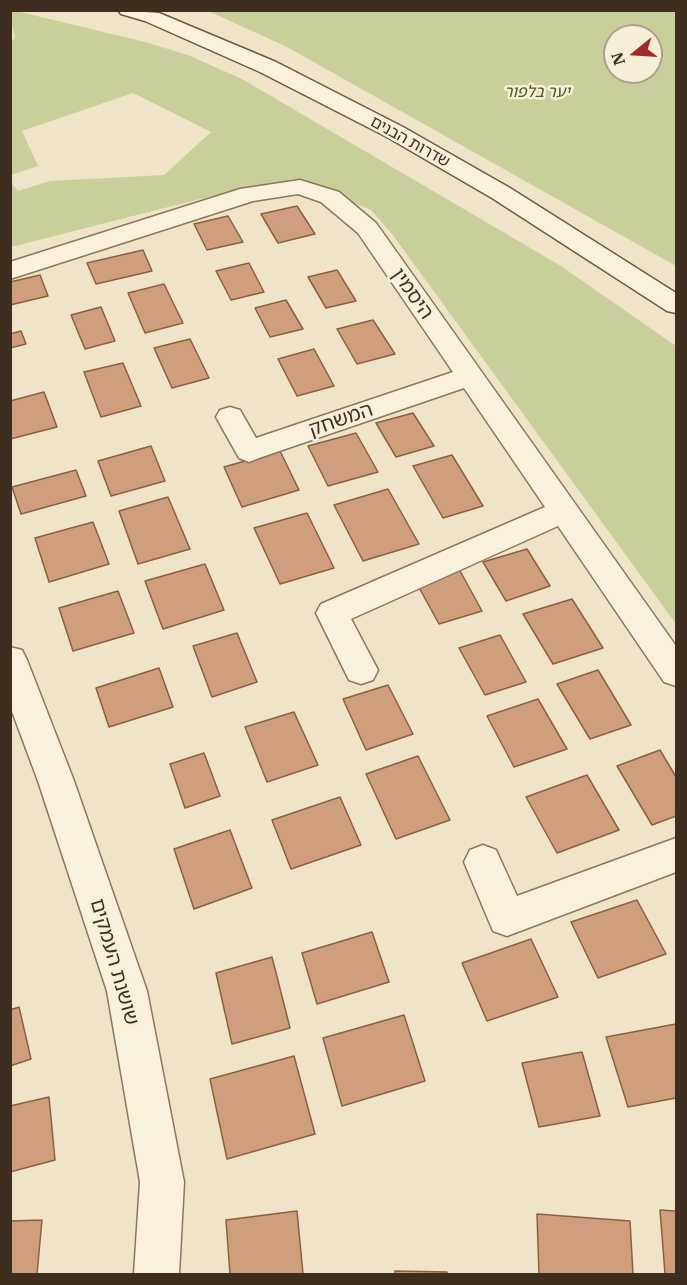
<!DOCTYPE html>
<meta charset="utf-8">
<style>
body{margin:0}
#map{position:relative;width:687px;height:1285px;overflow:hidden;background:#f0e4c8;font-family:"IBM Plex Serif",serif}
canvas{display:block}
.frame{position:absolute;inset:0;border:12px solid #3d2e20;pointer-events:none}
.north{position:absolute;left:603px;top:24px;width:60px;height:60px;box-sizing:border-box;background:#f7eed8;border:2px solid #ada18e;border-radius:50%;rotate:252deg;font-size:16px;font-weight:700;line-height:24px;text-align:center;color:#3d2e20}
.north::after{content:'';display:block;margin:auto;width:21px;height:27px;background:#9e2a2b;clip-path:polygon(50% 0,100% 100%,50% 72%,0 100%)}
</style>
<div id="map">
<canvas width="687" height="1285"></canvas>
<div class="frame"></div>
<div class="north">N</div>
</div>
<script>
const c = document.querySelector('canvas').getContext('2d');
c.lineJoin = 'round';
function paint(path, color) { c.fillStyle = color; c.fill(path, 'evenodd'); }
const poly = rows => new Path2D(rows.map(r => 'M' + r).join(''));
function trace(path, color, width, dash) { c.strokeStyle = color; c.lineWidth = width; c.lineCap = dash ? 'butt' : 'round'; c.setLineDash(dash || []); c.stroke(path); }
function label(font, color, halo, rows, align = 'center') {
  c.font = font + ' "IBM Plex Serif","Noto Sans Hebrew",serif'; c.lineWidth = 5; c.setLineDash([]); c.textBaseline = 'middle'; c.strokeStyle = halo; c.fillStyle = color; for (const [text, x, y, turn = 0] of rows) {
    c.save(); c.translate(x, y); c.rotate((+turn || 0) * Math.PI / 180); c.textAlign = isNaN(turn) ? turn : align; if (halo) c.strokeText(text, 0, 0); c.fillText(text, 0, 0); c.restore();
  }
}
paint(poly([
 [12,10,145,42,188,55,242,79,561,266,676,346,676,624,392,234,371,210,295,179,212,196,11,247,10,181,18,191,50,181,164,175,211,132,133,93,22,131,38,166,11,175,10,44,15,37,11,22],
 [208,11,676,11,676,266,287,47],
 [615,36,651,36,651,72,615,72]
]), '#c9cf9b');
const building = poly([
 [297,206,315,234,278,243,261,214,297,206],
 [228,216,243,242,207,250,194,224,228,216],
 [143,250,152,271,96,284,87,263,143,250],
 [249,263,264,292,231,300,216,271,249,263],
 [337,270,356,301,326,308,308,277,337,270],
 [40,275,48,296,10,305,10,282,40,275],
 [164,284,183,323,145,333,128,293,164,284],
 [286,300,303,329,270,337,255,308,286,300],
 [101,307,115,341,85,349,71,315,101,307],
 [373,320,395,354,357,364,337,329,373,320],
 [21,331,26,344,10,348,10,334,21,331],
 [190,339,209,378,172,388,154,348,190,339],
 [314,349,334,386,297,396,278,359,314,349],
 [123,363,141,406,101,417,84,372,123,363],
 [44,392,57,427,10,439,10,401,44,392],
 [413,413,434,446,396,457,376,423,413,413],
 [356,433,378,472,328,486,308,446,356,433],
 [151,446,165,481,111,496,98,461,151,446],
 [280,451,299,490,242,507,224,467,280,451],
 [452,455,483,506,443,518,413,466,452,455],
 [76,470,86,496,21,514,12,487,76,470],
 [388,489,419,544,363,561,334,505,388,489],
 [168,497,190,549,138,564,119,511,168,497],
 [307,513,334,568,280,584,254,528,307,513],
 [93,522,109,564,49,582,35,538,93,522],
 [527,549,550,586,506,601,483,562,527,549],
 [205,564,224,610,163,629,145,581,205,564],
 [459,569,482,611,439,624,416,582,459,569],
 [118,591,134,633,73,651,59,608,118,591],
 [572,599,603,648,553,664,523,614,572,599],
 [237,633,257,682,212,697,193,646,237,633],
 [500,635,526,682,485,695,459,648,500,635],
 [159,668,173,707,109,727,96,688,159,668],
 [598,670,631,725,590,739,557,684,598,670],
 [388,685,413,734,366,750,343,699,388,685],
 [538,699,567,749,514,767,487,716,538,699],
 [294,712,318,765,267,782,245,727,294,712],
 [660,750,676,777,676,816,652,825,617,766,660,750],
 [204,753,220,796,185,808,170,764,204,753],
 [418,756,450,820,396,839,366,774,418,756],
 [587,775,619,830,557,853,526,797,587,775],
 [340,797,361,845,291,869,272,820,340,797],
 [230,830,252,888,194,909,174,849,230,830],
 [637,900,666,954,598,978,571,922,637,900],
 [372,932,389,982,317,1004,302,953,372,932],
 [531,939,558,997,487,1021,462,963,531,939],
 [272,957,290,1028,232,1044,216,973,272,957],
 [19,1007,31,1059,10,1066,10,1010,19,1007],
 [404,1015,425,1081,342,1106,323,1038,404,1015],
 [676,1024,676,1098,628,1107,606,1037,676,1024],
 [582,1052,600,1116,539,1127,522,1063,582,1052],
 [294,1056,315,1134,227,1159,210,1079,294,1056],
 [49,1097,55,1160,10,1172,10,1106,49,1097],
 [660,1210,676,1211,676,1274,665,1274,660,1210],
 [297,1211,303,1274,230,1274,226,1220,297,1211],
 [537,1214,630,1221,633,1274,539,1274,537,1214],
 [42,1220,37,1274,10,1274,10,1221,42,1220],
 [395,1271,447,1272,447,1274,395,1274,395,1271]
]);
paint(building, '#cf9f7d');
trace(building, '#8d5f41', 1.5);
const minor = poly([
 [300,180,339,192,376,223,676,646,676,686,664,682,558,526,351,619,378,670,373,680,361,684,349,680,316,613,321,604,545,507,464,388,259,458,249,462,239,458,216,417,220,410,230,407,240,410,256,438,453,372,358,233,321,202,298,194,253,201,10,279,10,262,240,189,300,180],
 [10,647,22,650,27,660,74,781,147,991,184,1182,179,1274,134,1274,140,1182,107,991,38,781,10,706,10,647],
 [676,838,676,872,507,936,493,931,464,862,470,850,483,845,496,850,517,896,676,838]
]);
const secondary = poly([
 [118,10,159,13,276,62,403,127,510,188,676,293,676,313,667,311,492,198,387,137,260,72,145,21,121,14,118,10]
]);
trace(minor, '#8d765c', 3);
trace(secondary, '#6f573f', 3);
paint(minor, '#faf1dc');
paint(secondary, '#faf1dc');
label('italic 16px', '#4d5a26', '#f7eed8', [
 ["יער בלפור",537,92]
]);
label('16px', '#3d2e20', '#f7eed8', [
 ["שדרות הבנים",410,142,29]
]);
label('20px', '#3d2e20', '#f7eed8', [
 ["היסמין",412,294,55],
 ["המשחק",341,420,-19],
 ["שושנת העמקים",114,962,74]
]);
</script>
